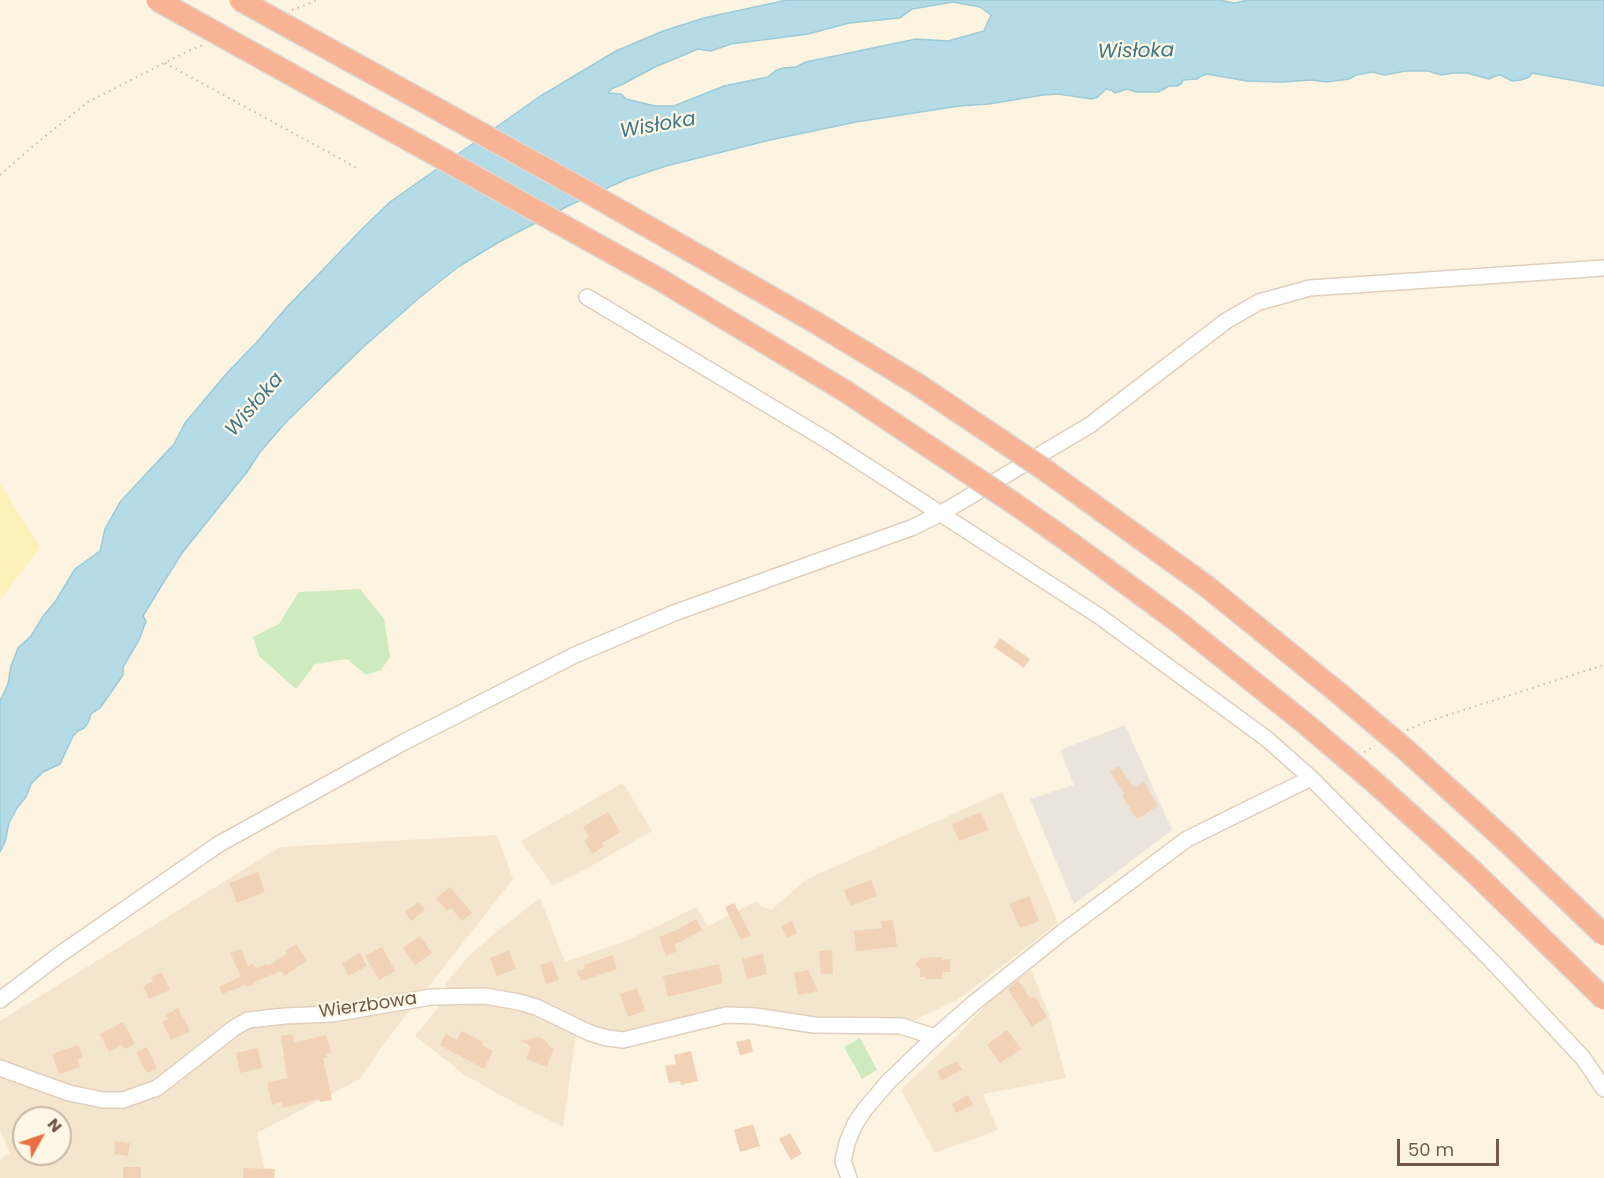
<!DOCTYPE html>
<meta charset="utf-8">
<style>
body{margin:0}
#map{position:relative;width:1604px;height:1178px;overflow:hidden;background:#fcf3e0;font-family:Poppins,sans-serif}
canvas{display:block}
.north{position:absolute;left:12px;top:1106px;width:60px;height:60px;box-sizing:border-box;background:#fff7e6;border:2px solid #c7b8a6;border-radius:50%;rotate:50deg;font-size:16px;font-weight:700;line-height:24px;text-align:center;color:#735947}
.north::after{content:'';display:block;margin:auto;width:21px;height:27px;background:#e97042;clip-path:polygon(50% 0,100% 100%,50% 72%,0 100%)}
.scale{position:absolute;left:1397px;top:1139px;width:102px;height:27px;box-sizing:border-box;border:3px solid #735947;border-top:0;padding-left:8px;font-size:18px;line-height:21px;white-space:nowrap;color:#735947;-webkit-text-stroke:4px #fff7e6;paint-order:stroke}
</style>
<div id="map">
<canvas width="1604" height="1178"></canvas>
<div class="north">N</div>
<div class="scale">50 m</div>
</div>
<script>
const c = document.querySelector('canvas').getContext('2d');
c.lineJoin = 'round';
function paint(path, color) { c.fillStyle = color; c.fill(path, 'evenodd'); }
const poly = rows => new Path2D(rows.map(r => 'M' + r).join(''));
function trace(path, color, width, dash) { c.strokeStyle = color; c.lineWidth = width; c.lineCap = dash ? 'butt' : 'round'; c.setLineDash(dash || []); c.stroke(path); }
function label(font, color, halo, rows, align = 'center') {
  c.font = font + ' Poppins,sans-serif'; c.lineWidth = 4.5; c.setLineDash([]); c.textBaseline = 'middle'; c.strokeStyle = halo; c.fillStyle = color; for (const [text, x, y, turn = 0] of rows) {
    c.save(); c.translate(x, y); c.rotate((+turn || 0) * Math.PI / 180); c.textAlign = isNaN(turn) ? turn : align; if (halo) c.strokeText(text, 0, 0); c.fillText(text, 0, 0); c.restore();
  }
}
paint(poly([
 [621,784,625,786,652,831,591,866,553,886,521,841],
 [1002,792,1056,917,1057,924,957,1000,911,1022,829,1020,793,1016,760,1008,743,1008,628,1035,609,1033,451,991,445,985,454,973,469,956,494,934,540,898,565,962,626,941,697,907,708,926,757,901,760,906,771,910,807,879],
 [497,835,513,879,385,1042,360,1079,257,1133,266,1178,0,1178,0,1159,10,1153,0,1129,0,1021,280,847],
 [24,1118,60,1118,60,1154,24,1154],
 [1031,970,1048,1012,1066,1078,983,1094,998,1130,935,1153,901,1090,956,1037,1000,990],
 [482,1002,522,1008,576,1033,563,1127,511,1101,465,1075,415,1036,442,1003]
]), '#f4e5ce');
paint(poly([
 [1125,725,1172,830,1074,904,1030,799,1074,785,1060,750]
]), '#ebe4dc');
paint(poly([
 [360,589,384,619,390,657,381,670,366,675,347,659,315,664,296,689,259,656,253,637,279,624,299,592],
 [860,1038,877,1070,862,1079,844,1047]
]), '#ceeabf');
paint(poly([
 [0,484,40,547,0,600]
]), '#fdf1ba');
const water = poly([
 [787,0,1219,0,1234,3,1249,0,1604,0,1604,86,1532,73,1529,77,1521,80,1512,81,1501,75,1495,76,1489,79,1467,73,1453,73,1441,75,1428,71,1406,71,1384,75,1373,72,1356,75,1349,79,1326,82,1312,80,1282,82,1247,81,1207,74,1201,76,1197,79,1183,80,1181,84,1177,86,1169,86,1158,92,1136,92,1127,89,1115,93,1111,90,1106,89,1098,97,1092,99,1058,94,1043,95,989,104,959,106,856,122,770,140,666,166,627,179,570,205,499,242,458,267,419,298,360,350,287,421,260,452,247,472,182,553,165,580,143,616,146,621,139,640,123,667,123,675,100,708,91,714,88,723,84,728,78,731,73,736,60,764,43,772,31,784,26,797,17,808,9,823,5,842,0,852,0,701,8,684,11,666,18,648,31,636,44,615,55,602,75,569,100,551,105,529,120,502,174,444,185,423,227,373,256,343,287,307,363,228,390,202,539,97,616,51,663,31,704,18,787,0],
 [953,2,980,7,991,15,984,31,948,41,916,39,806,62,796,67,783,68,775,71,768,77,724,86,674,106,655,106,626,99,621,94,608,93,611,89,623,84,655,67,698,49,711,51,731,44,808,34,849,23,900,18,912,9,953,2]
]);
paint(water, '#b5dce6');
trace(water, '#9bcbd8', 1.5);
paint(poly([
 [1000,638,1030,659,1024,668,994,647],
 [1119,766,1134,788,1144,782,1158,806,1137,819,1122,796,1125,794,1110,772],
 [608,812,620,832,602,843,604,846,592,854,584,841,589,837,583,827],
 [981,812,988,830,959,841,952,824],
 [258,872,265,892,237,903,229,883],
 [871,880,877,896,850,906,844,890],
 [450,887,472,913,462,921,451,908,447,911,436,898],
 [1029,896,1039,921,1020,928,1009,904],
 [418,902,425,910,411,921,405,912],
 [734,903,751,935,741,940,725,907],
 [696,919,702,930,674,945,677,951,666,956,659,937,679,929],
 [893,920,897,947,856,951,854,931,882,928,881,921],
 [792,921,797,933,787,938,781,926],
 [420,936,432,953,415,965,403,948],
 [296,944,307,961,297,967,297,968,284,976,281,971,254,982,254,984,247,987,246,985,222,994,219,987,241,976,230,953,241,949,248,966,253,963,256,968,267,964,268,966,287,954,285,951],
 [382,947,395,971,379,980,365,956],
 [509,950,516,969,497,976,490,958],
 [832,950,833,974,821,974,819,951],
 [360,953,367,966,348,976,342,963],
 [763,954,767,974,747,979,742,959],
 [613,955,617,969,581,981,577,971,585,969,584,965],
 [941,957,942,960,950,959,950,972,942,972,942,979,926,979,926,977,920,977,920,969,915,965,921,958],
 [552,961,559,980,546,984,540,965],
 [719,964,723,983,668,997,663,976],
 [808,970,818,991,798,995,794,973],
 [162,972,170,990,149,999,143,986,153,982,151,977],
 [1018,980,1030,999,1034,996,1047,1017,1032,1027,1008,989],
 [637,988,645,1011,628,1017,620,994],
 [178,1008,190,1031,171,1040,162,1022,168,1019,166,1015],
 [123,1022,135,1044,125,1049,122,1045,109,1052,100,1034],
 [1007,1030,1021,1049,1000,1063,987,1045],
 [462,1031,483,1042,482,1045,493,1051,484,1069,440,1045,446,1034,457,1040],
 [293,1034,294,1043,326,1035,331,1052,326,1054,327,1058,323,1058,332,1100,320,1102,319,1099,283,1108,282,1102,272,1105,267,1083,287,1078,281,1036],
 [539,1037,544,1039,550,1047,554,1048,547,1067,526,1059,531,1046,521,1041],
 [750,1039,753,1052,740,1055,736,1042],
 [78,1045,83,1057,77,1059,80,1067,59,1074,52,1054],
 [147,1047,157,1068,147,1073,136,1052],
 [258,1048,262,1068,240,1073,236,1053],
 [691,1051,698,1081,681,1085,680,1081,669,1083,665,1066,676,1064,674,1055],
 [957,1061,962,1070,942,1080,937,1071],
 [968,1095,973,1105,956,1113,952,1104],
 [753,1124,760,1146,740,1152,734,1130],
 [790,1133,802,1154,791,1160,779,1139],
 [115,1141,130,1143,128,1156,114,1154],
 [123,1167,141,1167,141,1178,123,1178],
 [243,1168,275,1169,274,1178,243,1178]
]), '#f2d2b7');
const minor = poly([
 [587,297,825,439,1099,616,1267,739,1311,778,1492,961,1583,1058,1604,1089],
 [0,1000,59,955,219,844,404,742,575,655,674,613,911,528,940,514,1090,425,1226,321,1259,302,1310,288,1604,268],
 [0,1068,69,1093,103,1100,123,1100,157,1088,234,1028,248,1020,285,1016,332,1014,431,997,485,996,519,1002,536,1007,590,1033,607,1038,623,1040,726,1015,755,1016,814,1025,901,1026,935,1037],
 [849,1178,843,1161,847,1143,855,1124,865,1109,889,1081,935,1037,974,1003,1064,931,1187,839,1311,778]
]);
trace(minor, '#e0cfbc', 18);
trace(poly([
 [292,10,318,0],
 [165,63,357,168],
 [0,175,32,147,88,102,188,51,203,45],
 [1407,730,1423,723,1604,665],
 [1364,752,1375,746]
]), '#d7b59b', 2, [1.5, 4.5]);
trace(minor, '#fff', 15);
const highwayBridge = poly([
 [157,0,659,279,845,391,1015,504,1072,544,1177,621,1307,725,1373,781,1475,873,1604,999],
 [240,0,589,193,813,321,917,384,1045,470,1205,585,1341,695,1406,750,1506,841,1604,935]
]);
trace(highwayBridge, '#ddd7d3', 24, []);
trace(highwayBridge, '#f8b495', 21);
label('18px', '#735947', '#fff7e6', [
 ["Wierzbowa",368,1006,-8]
]);
label('italic 20px', '#417887', '#fff7e6', [
 ["Wisłoka",1136,52,-1],
 ["Wisłoka",658,126,-10],
 ["Wisłoka",255,405,-49]
]);
</script>
